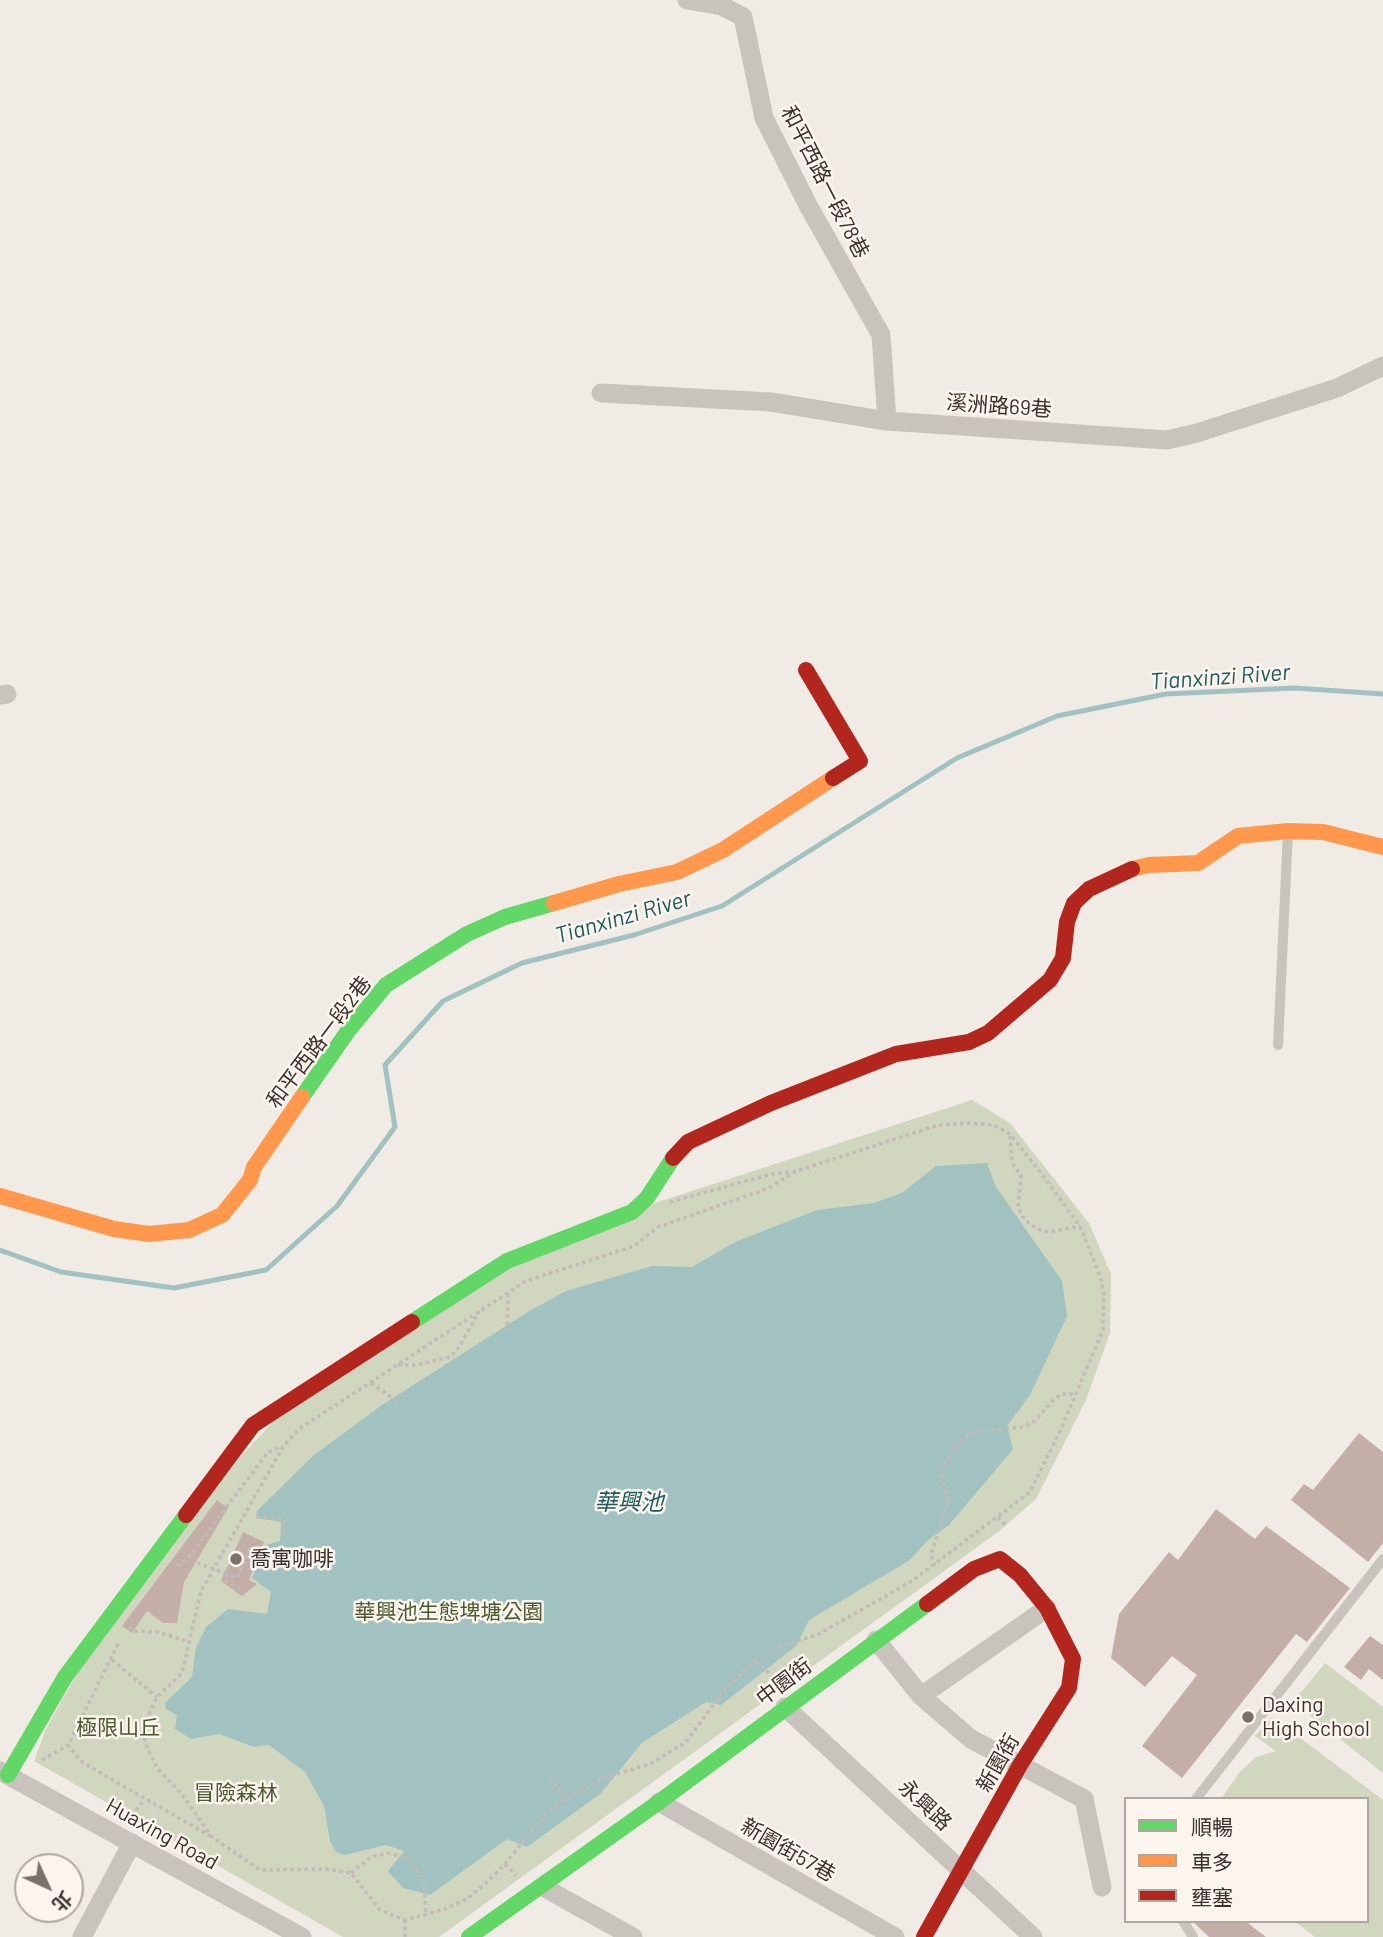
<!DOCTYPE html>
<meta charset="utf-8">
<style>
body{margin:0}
#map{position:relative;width:1383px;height:1937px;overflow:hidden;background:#f0ebe5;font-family:Barlow,"Noto Sans TC",sans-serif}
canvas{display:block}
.legend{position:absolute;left:1124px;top:1797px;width:245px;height:126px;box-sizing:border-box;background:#fbf5ee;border:2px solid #aea6a0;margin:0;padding:9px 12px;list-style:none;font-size:21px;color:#3b302b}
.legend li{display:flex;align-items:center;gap:14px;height:35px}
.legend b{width:35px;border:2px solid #aea6a0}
.north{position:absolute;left:14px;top:1853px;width:70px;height:70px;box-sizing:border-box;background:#fbf5ee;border:2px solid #aea6a0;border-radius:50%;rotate:135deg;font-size:19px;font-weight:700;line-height:28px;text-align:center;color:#3b302b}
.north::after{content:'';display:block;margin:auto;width:24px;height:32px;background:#7a716c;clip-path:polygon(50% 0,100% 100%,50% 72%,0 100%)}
</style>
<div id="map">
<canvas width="1383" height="1937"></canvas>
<ul class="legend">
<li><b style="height:9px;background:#63d668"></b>順暢</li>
<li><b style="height:9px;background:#ff974d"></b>車多</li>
<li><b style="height:9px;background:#b3261e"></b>壅塞</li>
</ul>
<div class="north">北</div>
</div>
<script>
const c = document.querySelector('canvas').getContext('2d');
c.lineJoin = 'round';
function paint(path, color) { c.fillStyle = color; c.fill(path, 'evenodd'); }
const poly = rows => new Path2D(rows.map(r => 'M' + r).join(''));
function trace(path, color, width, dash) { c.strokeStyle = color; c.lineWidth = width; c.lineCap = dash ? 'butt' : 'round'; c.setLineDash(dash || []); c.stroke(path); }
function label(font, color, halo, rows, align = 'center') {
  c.font = font + ' Barlow,"Noto Sans TC",sans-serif'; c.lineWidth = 5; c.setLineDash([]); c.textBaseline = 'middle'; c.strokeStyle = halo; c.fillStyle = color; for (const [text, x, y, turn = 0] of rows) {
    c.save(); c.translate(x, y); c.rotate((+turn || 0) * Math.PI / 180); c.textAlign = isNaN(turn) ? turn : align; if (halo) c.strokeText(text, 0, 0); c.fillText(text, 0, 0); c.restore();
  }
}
paint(poly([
 [972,1100,1010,1123,1089,1223,1111,1274,1110,1333,1086,1400,1036,1499,998,1532,439,1937,343,1937,34,1761,46,1729,78,1672,241,1456,279,1416,503,1267,658,1202],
 [1325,1663,1383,1707,1383,1773,1293,1702],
 [1272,1717,1383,1800,1383,1937,1315,1937,1294,1921,1367,1921,1367,1799,1221,1799,1239,1773,1256,1757,1276,1751,1255,1736]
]), '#d1d6bf');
paint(poly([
 [987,1163,996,1187,1062,1281,1067,1316,1030,1395,1007,1426,1013,1449,949,1525,928,1540,910,1560,809,1620,796,1646,721,1705,706,1702,642,1743,600,1794,527,1847,507,1839,430,1895,403,1888,388,1871,404,1851,386,1845,345,1855,336,1852,330,1841,324,1806,305,1772,269,1745,254,1747,219,1734,191,1739,175,1729,177,1715,166,1709,165,1703,192,1677,196,1648,206,1627,228,1609,267,1614,271,1592,252,1578,266,1545,280,1541,281,1522,256,1518,257,1511,314,1455,382,1405,526,1313,566,1291,652,1266,692,1267,735,1242,817,1210,874,1203,902,1193,936,1166]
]), '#a1c2c1');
trace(poly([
 [0,1250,61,1272,174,1288,266,1270,337,1206,395,1127,385,1065,443,1001,522,963,634,935,722,906,957,758,1057,716,1166,694,1295,688,1383,694]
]), '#a1c2c1', 5);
paint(poly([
 [1359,1433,1383,1452,1383,1543,1368,1562,1291,1500,1304,1484,1313,1490],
 [217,1500,228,1508,184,1582,177,1623,163,1623,147,1611,132,1633,122,1626],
 [1216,1509,1255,1539,1266,1526,1350,1588,1307,1642,1296,1634,1182,1778,1142,1746,1197,1675,1172,1656,1145,1687,1111,1658,1119,1614,1169,1552,1178,1560],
 [243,1532,264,1542,249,1580,257,1584,242,1596,221,1581],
 [1370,1636,1383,1645,1383,1680,1369,1669,1361,1680,1344,1667],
 [1192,1921,1245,1921,1266,1937,1209,1937]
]), '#c3afa7');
trace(poly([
 [967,1123,993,1125,1010,1134,1041,1173,1080,1226,1101,1279,1104,1296,1103,1330,1060,1431,1030,1492,912,1581,817,1635,781,1646,755,1660,724,1690,686,1742,650,1764,604,1778,566,1798,545,1815,505,1864,485,1884,467,1899,442,1910,405,1920,380,1910,351,1873,329,1869,260,1870,212,1837,181,1793,157,1768,145,1743,144,1724,157,1697,182,1673,201,1591,283,1447,299,1429,526,1281,634,1246,658,1227,769,1188,794,1172,938,1125,967,1123],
 [1010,1136,1012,1163,1021,1175,1018,1207,1024,1219,1037,1229,1049,1232,1080,1226],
 [670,1202,771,1174,792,1172],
 [507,1332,508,1290],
 [398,1365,416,1365,450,1357,460,1346,479,1311],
 [371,1383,398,1402],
 [257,1517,284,1519,283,1536],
 [998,1517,1006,1526],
 [177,1566,189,1557,268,1452,281,1447],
 [935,1566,931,1554,948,1502,943,1479,945,1464,954,1447,962,1439,979,1431,1024,1427,1035,1421,1054,1399,1062,1394,1076,1394],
 [225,1573,237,1578,251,1545],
 [228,1574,225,1580,240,1589],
 [129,1627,133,1631,157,1632,187,1641],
 [118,1644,68,1745,82,1762,210,1836],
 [112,1660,157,1697],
 [756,1661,781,1684],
 [42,1760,68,1745],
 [550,1777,566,1798],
 [132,1816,144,1799],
 [505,1864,516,1876],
 [351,1873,371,1857,387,1853,408,1858,424,1881,426,1915],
 [405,1937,405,1920]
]), '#c2bbb6', 3.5, [3.5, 3.5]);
trace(poly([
 [1278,1045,1288,831],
 [1196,1799,1383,1559],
 [1183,1921,1193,1937]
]), '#c9c3be', 10);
trace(poly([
 [687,0,722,6,743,17,764,118,809,207,881,335,887,421],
 [601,393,771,402,887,421,1167,440,1197,433,1337,388,1383,366],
 [0,695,7,694],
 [876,1640,921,1696,971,1739,1084,1799,1102,1887],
 [921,1696,1047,1608],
 [785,1707,1033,1937],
 [0,1771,302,1937],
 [659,1802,895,1937],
 [543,1887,633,1937],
 [82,1937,132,1843]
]), '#c9c3be', 19);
trace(poly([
 [302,1097,348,1031,386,985,467,934,505,917,554,903],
 [412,1322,507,1261,632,1212,647,1198,673,1158],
 [8,1775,65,1677,186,1515],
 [469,1937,659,1802,927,1604]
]), '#63d668', 16);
trace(poly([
 [1132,869,1149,865,1198,863,1238,836,1288,831,1323,832,1383,847],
 [554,903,619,884,677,872,723,850,833,778],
 [0,1196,114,1229,149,1234,189,1230,222,1215,250,1180,254,1167,302,1097]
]), '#ff974d', 16);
trace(poly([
 [806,670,860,761,833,778],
 [673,1158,688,1142,771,1103,896,1054,969,1042,988,1033,1050,980,1063,958,1067,922,1074,903,1089,889,1132,869],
 [186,1515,253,1425,412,1322],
 [924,1937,1020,1765,1069,1688,1073,1659,1047,1608,1020,1575,1000,1559,974,1569,927,1604]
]), '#b3261e', 16);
trace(poly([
 [197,1563,225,1573]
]), '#c2bbb6', 3.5, [3.5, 3.5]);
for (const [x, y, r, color] of [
 [236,1559,7,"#7a716c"],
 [1248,1717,7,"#7a716c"]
]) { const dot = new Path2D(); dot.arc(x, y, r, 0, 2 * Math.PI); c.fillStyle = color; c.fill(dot); trace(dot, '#fbf5ee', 2.5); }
label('21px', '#3b302b', '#fbf5ee', [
 ["和平西路一段78巷",825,182,63],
 ["溪洲路69巷",999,406,4],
 ["和平西路一段2巷",319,1042,-53],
 ["中園街",784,1682,-37],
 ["新園街",998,1763,-60],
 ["永興路",925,1805,43],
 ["Huaxing Road",162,1834,29],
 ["新園街57巷",788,1850,30]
]);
label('21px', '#3b302b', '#fbf5ee', [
 ["喬寓咖啡",250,1559],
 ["Daxing",1262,1705],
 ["High School",1262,1729]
], 'left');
label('21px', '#4a5a2e', '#fbf5ee', [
 ["華興池生態埤塘公園",449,1612],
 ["極限山丘",118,1728],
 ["冒險森林",236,1793]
]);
label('italic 23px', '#1f5a5e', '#fbf5ee', [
 ["Tianxinzi River",1220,677,-4],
 ["Tianxinzi River",623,917,-16],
 ["華興池",629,1502]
]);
</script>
